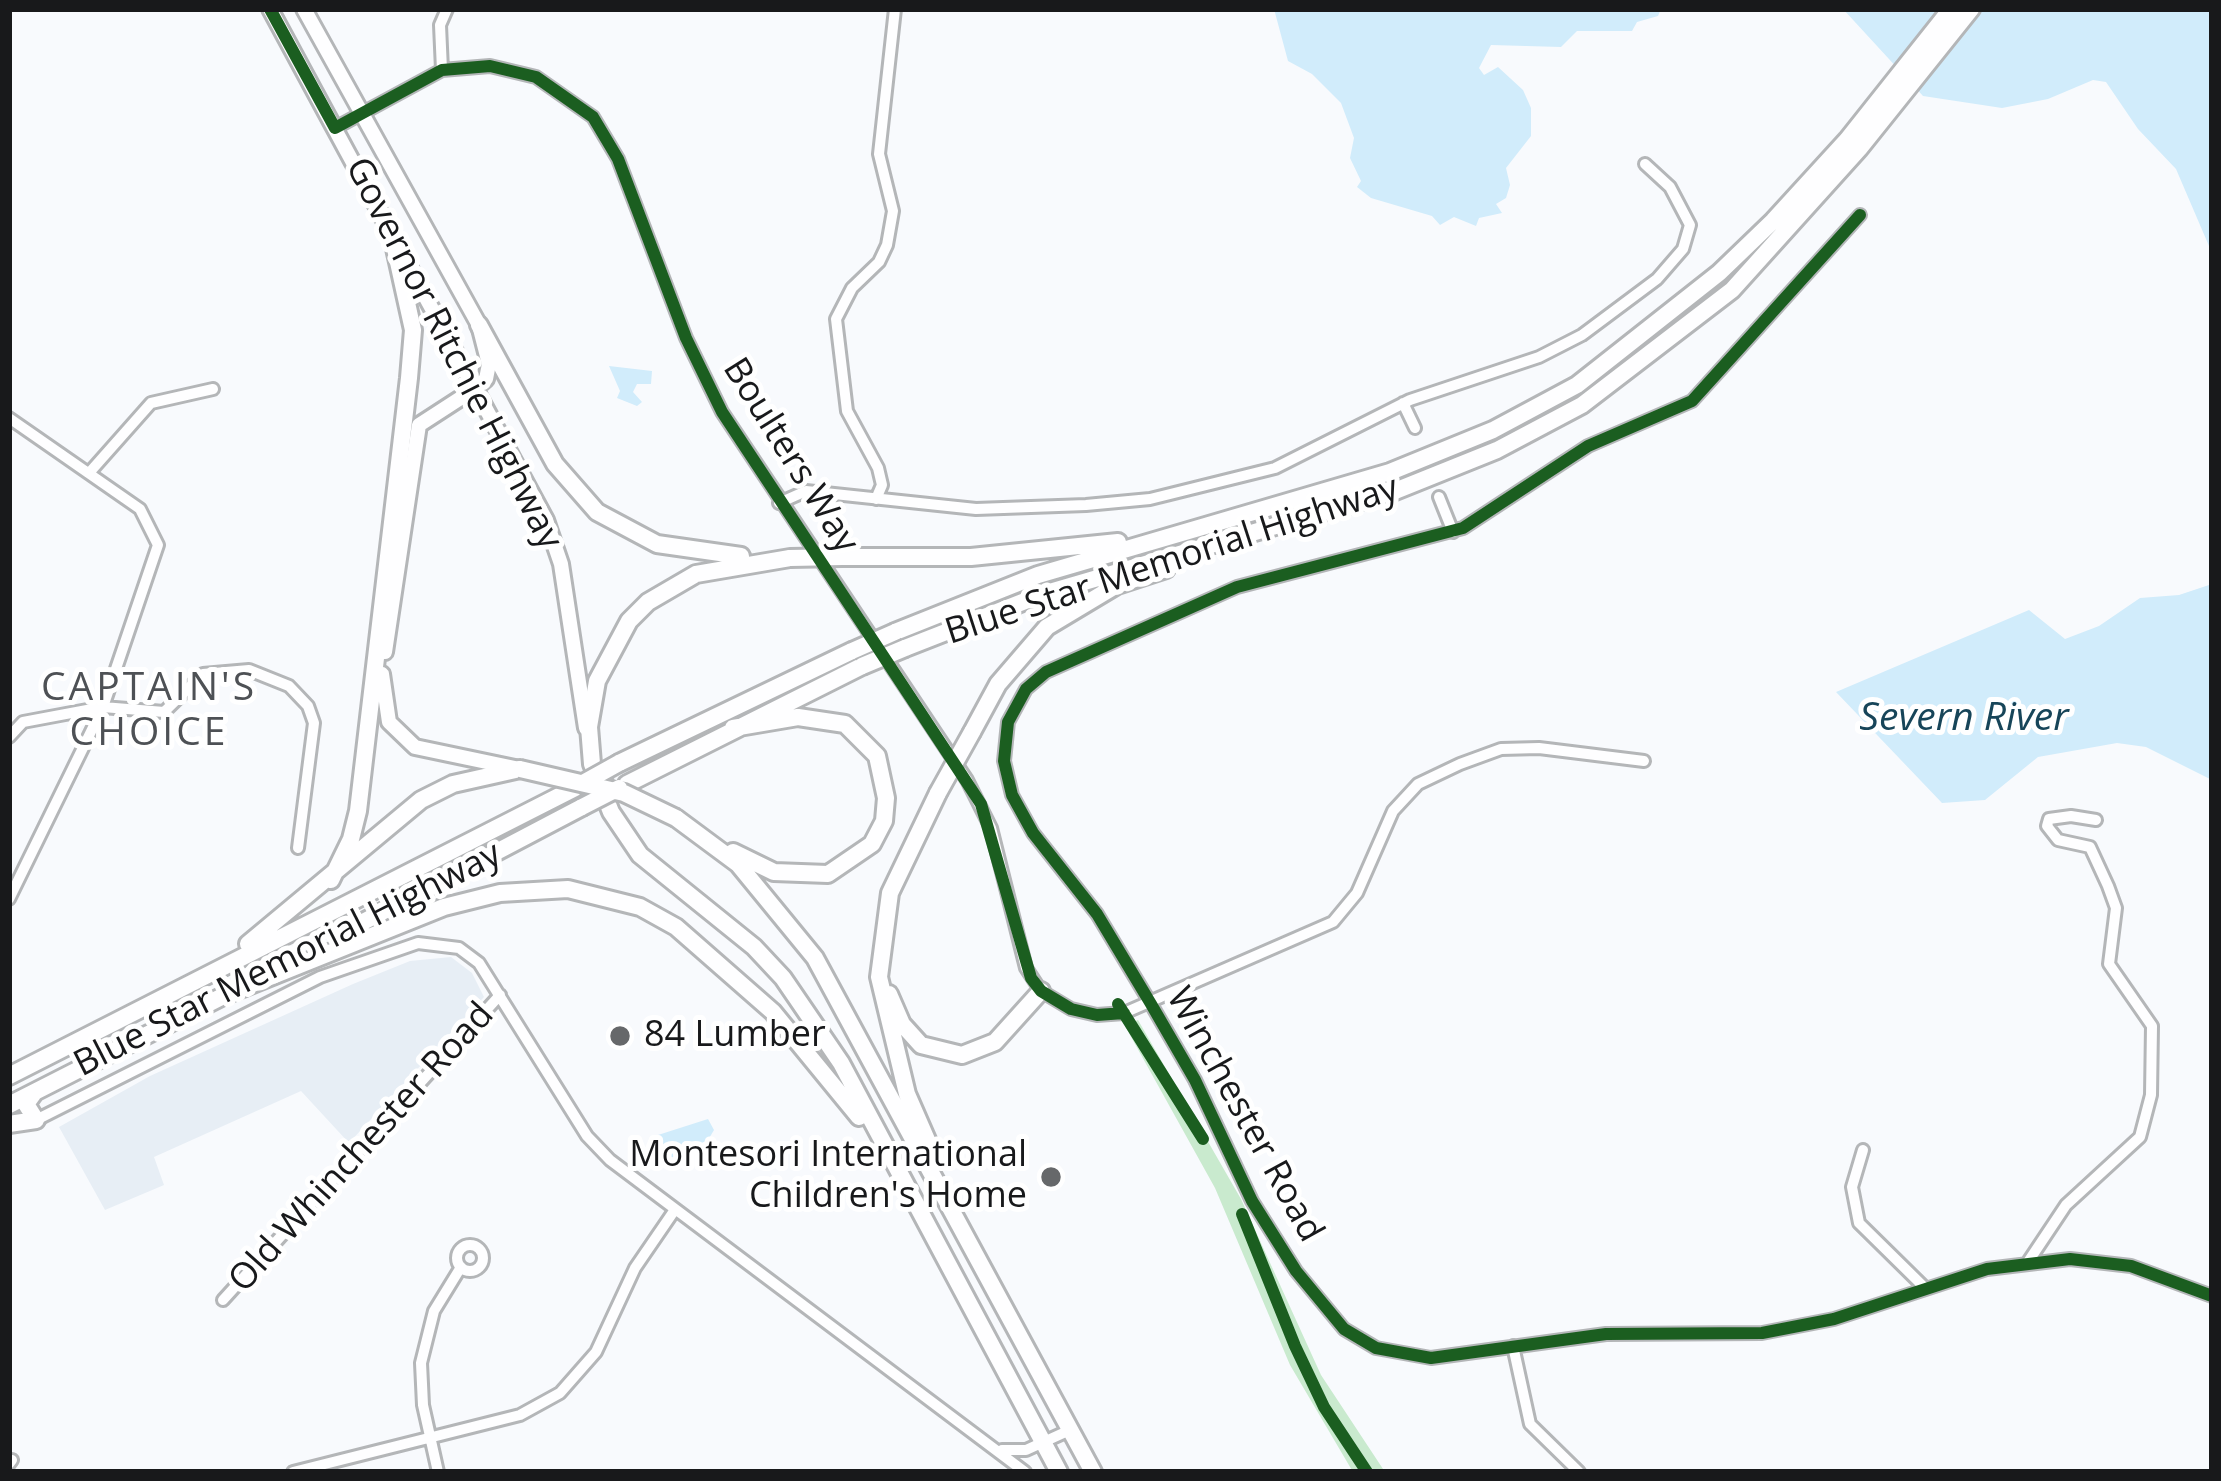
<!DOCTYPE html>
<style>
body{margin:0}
#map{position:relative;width:2221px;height:1481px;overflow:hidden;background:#f8fafd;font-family:"Open Sans",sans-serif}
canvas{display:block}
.frame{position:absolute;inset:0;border:12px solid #18191b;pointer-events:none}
</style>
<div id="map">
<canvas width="2221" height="1481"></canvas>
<div class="frame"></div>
</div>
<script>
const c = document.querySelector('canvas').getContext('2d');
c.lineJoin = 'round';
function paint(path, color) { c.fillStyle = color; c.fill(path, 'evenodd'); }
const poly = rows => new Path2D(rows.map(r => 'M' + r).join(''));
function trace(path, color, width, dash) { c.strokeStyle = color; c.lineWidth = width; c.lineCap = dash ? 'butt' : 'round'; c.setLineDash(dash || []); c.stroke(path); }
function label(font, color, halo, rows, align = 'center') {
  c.font = font + ' "Open Sans",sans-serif'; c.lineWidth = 10; c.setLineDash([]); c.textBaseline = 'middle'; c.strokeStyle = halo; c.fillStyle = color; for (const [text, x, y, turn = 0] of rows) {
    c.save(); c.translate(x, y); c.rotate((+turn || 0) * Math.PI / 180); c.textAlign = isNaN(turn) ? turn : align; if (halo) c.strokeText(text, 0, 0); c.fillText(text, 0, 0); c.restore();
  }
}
paint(poly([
 [451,957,472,973,484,997,349,1143,301,1091,154,1157,164,1185,105,1210,59,1127,150,1076,353,984,410,961]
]), '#e7eef5');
paint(poly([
 [1138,1020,1241,1199,1321,1375,1385,1472,1353,1472,1290,1365,1215,1188,1125,1026]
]), '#c9eace');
paint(poly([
 [1274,9,1661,9,1658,16,1637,22,1632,31,1577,31,1561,47,1491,45,1479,68,1484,75,1498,67,1523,90,1531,108,1531,136,1506,168,1510,185,1506,198,1496,204,1502,213,1479,218,1476,226,1454,217,1440,225,1432,216,1371,198,1357,187,1361,181,1350,158,1354,138,1341,103,1312,74,1288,61],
 [1843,9,2212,9,2212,253,2176,169,2138,129,2106,82,2093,80,2048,99,2002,108,1923,96],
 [609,366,652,371,651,384,637,384,633,392,642,402,637,406,617,398,620,391],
 [2212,584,2212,780,2146,747,2117,743,2038,757,1985,800,1942,803,1836,692,2029,610,2065,639,2099,626,2140,598,2179,595],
 [708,1119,714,1130,708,1140,674,1157,656,1157,650,1144,658,1135]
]), '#d1ecfb');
const minor = poly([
 [442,70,440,25,447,9],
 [335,128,442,70,490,66,536,77,593,117,618,159,686,338,722,412,967,780,991,828,1026,968,1041,991,1071,1009,1097,1015,1124,1013,1333,922,1357,893,1393,811,1418,784,1460,764,1501,749,1539,748,1644,761],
 [1860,215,1692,401,1588,446,1463,528,1237,587,1046,672,1026,689,1008,722,1004,761,1012,795,1033,833,1097,914,1151,1004,1195,1080,1252,1201,1296,1271,1344,1329,1376,1348,1431,1358,1606,1334,1762,1333,1834,1319,1987,1269,2070,1259,2131,1266,2212,1296],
 [1403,403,1415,428],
 [9,418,140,509,158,545,103,707,9,899],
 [89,473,151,403,213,389],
 [1439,497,1453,532],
 [876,499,882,485,878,468,847,411,836,319,852,288,879,262,887,245,893,211,879,154,895,9],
 [779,503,806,491,976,509,1086,505,1150,499,1275,468,1410,400,1539,357,1582,335,1657,279,1683,249,1690,225,1670,187,1645,164],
 [9,737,23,722,103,707,164,712,203,674,249,670,289,686,308,706,314,723,298,848],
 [36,1120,320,977,418,943,459,948,479,963,587,1136,610,1160,1025,1472],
 [1863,1150,1852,1187,1859,1223,1925,1288],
 '457 1258a13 13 0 1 1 26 0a13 13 0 1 1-26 0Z',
 [2028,1262,2066,1205,2140,1137,2151,1095,2152,1026,2109,964,2116,908,2108,886,2090,847,2058,840,2047,826,2049,819,2071,816,2096,820],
 [223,1300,500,995],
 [1513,1346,1530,1424,1579,1472],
 [1002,1450,1026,1450,1070,1430],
 [9,1464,12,1460],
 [293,1472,520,1415,560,1393,596,1352,635,1268,674,1211],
 [438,1472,423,1405,421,1363,434,1311,461,1267]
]);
const major = poly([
 [270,9,546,520,561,564,586,728],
 [304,9,479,325,489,364,486,379,473,390,419,425,385,652],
 [382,674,389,722,415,747,515,768]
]);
const highway = poly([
 [479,325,555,464,597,512,657,544,741,556],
 [842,557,971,557,1118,542],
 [790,558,696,574,648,602,629,621,597,681,589,727,592,764,611,812,640,855,754,947,783,978,841,1063,1059,1472],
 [895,632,1038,575,1390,472,1493,430,1577,385,1719,273,1773,221,1847,140,1951,9],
 [905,648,1043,594,1395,491,1497,450,1582,405,1732,290,1859,149,1971,9],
 [733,728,798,717,845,724,877,756,886,798,884,821,872,844,828,874,774,872,733,852],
 [972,732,998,684,1047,627,1117,585,1166,569],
 [619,763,852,651],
 [627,784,862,666],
 [676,818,738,864,815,958,1093,1472],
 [331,880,351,839,358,811,409,378,413,330,392,235],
 [344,932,582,807],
 [248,944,421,800,453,784,520,769],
 [889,994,902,1024,921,1045,962,1055,995,1042,1041,991],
 [225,995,444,907,500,893,568,889,640,907,676,927,773,1012,859,1117],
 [9,1076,575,788],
 [9,1105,231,992],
 [9,1124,36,1120,26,1104,34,1093],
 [934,1156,907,1094,879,977,890,893,938,793]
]);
trace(minor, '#b4b6b8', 16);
trace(major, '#b4b6b8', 20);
trace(highway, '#b4b6b8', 22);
trace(minor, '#fefeff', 10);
trace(major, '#fefeff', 14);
trace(highway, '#fefeff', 16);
const highwayBridge = poly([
 [790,558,842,557],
 [852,651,895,632],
 [862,666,905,648],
 [520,769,624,793,676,818],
 [583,783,619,763],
 [938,793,972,732],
 [582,807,619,788]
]);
trace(highwayBridge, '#b4b6b8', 22, []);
trace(highwayBridge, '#fefeff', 16);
trace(poly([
 [270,9,335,128,442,70,490,66,536,77,593,117,618,159,686,338,722,412,981,804,1031,978,1041,991,1071,1009,1097,1015,1124,1013],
 [1860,215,1692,401,1588,446,1463,528,1237,587,1046,672,1026,689,1008,722,1004,761,1012,795,1033,833,1097,914,1151,1004,1195,1080,1252,1201,1296,1271,1344,1329,1376,1348,1431,1358,1606,1334,1762,1333,1834,1319,1987,1269,2070,1259,2131,1266,2212,1296],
 [1118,1004,1203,1139],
 [1242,1214,1295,1346,1324,1407,1367,1472]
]), '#1b5e20', 12);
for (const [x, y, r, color] of [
 [620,1036,12,"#66686a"],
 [1051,1177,12,"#66686a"]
]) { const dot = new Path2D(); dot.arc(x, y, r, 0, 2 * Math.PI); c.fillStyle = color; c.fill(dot); trace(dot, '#fff', 4.5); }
label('36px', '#18191b', '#fff', [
 ["Governor Ritchie Highway",453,354,63],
 ["Boulters Way",790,456,58],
 ["Blue Star Memorial Highway",1172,561,-18],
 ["Blue Star Memorial Highway",288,960,-27],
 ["Winchester Road",1244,1115,61],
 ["Old Whinchester Road",362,1148,-48]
]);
label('36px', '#18191b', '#fff', [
 ["84 Lumber",644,1036],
 ["Montesori International",1027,1156,"right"],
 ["Children's Home",1027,1197,"right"]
], 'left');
c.letterSpacing = '3px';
label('39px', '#4e5155', '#fff', [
 ["CAPTAIN'S",149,689],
 ["CHOICE",149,734]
]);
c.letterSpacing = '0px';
label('italic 39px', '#174559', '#fff', [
 ["Severn River",1964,719]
]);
</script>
